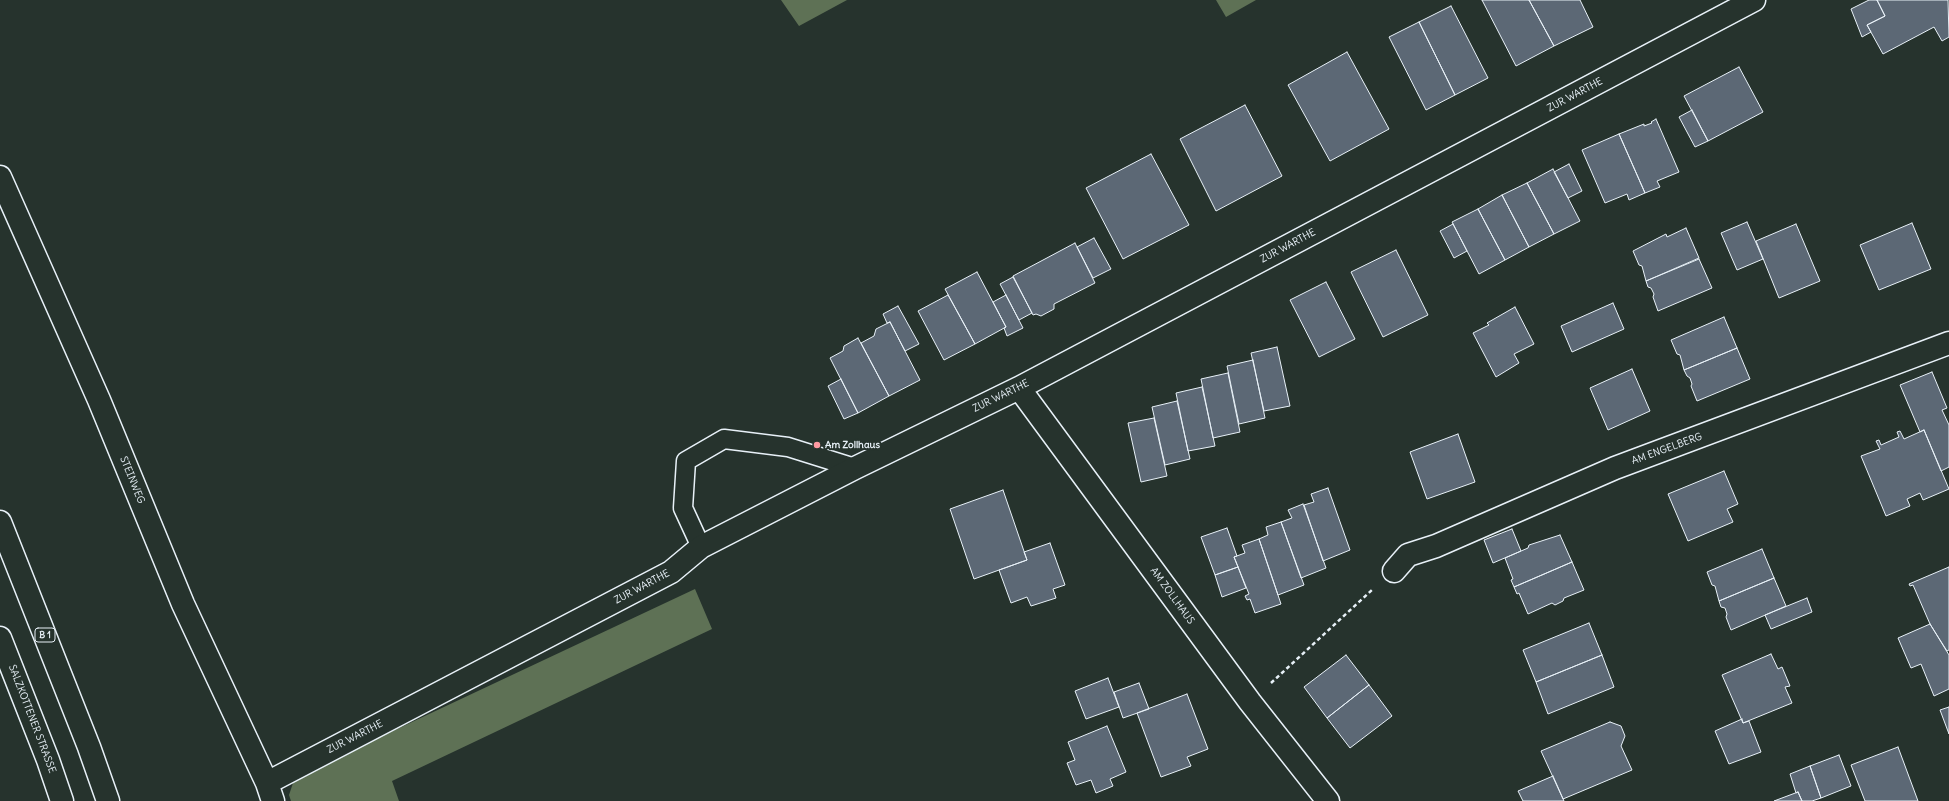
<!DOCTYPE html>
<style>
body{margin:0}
canvas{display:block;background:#26332d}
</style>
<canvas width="1949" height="801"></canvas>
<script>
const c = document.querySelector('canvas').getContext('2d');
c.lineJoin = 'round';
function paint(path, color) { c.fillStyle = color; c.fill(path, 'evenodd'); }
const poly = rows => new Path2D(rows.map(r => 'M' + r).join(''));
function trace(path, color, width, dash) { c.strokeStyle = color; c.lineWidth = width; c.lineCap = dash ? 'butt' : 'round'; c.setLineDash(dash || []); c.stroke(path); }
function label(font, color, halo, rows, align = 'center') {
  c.font = font + ' Delius,sans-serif'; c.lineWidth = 4; c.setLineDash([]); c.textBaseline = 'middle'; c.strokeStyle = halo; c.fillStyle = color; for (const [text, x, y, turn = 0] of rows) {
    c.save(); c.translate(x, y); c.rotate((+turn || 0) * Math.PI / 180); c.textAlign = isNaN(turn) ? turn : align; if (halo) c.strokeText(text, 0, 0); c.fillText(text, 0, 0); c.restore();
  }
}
paint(poly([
 [781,0,847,0,799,26],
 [1216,0,1256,0,1226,17],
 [695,589,712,629,392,781,399,801,291,801,289,795,295,777]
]), '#5e7155');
const building = poly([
 [1482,0,1529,0,1554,46,1516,66,1482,0],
 [1529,0,1580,0,1593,27,1554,46,1529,0],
 [1869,0,1877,0,1885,16,1867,25,1871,32,1862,37,1851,9,1869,0],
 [1877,0,1948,0,1949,37,1942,41,1934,27,1883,54,1867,25,1885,16,1877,0],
 [1451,6,1488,78,1455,95,1419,22,1451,6],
 [1419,22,1455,95,1426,110,1389,37,1419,22],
 [1347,52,1389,129,1330,161,1288,85,1347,52],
 [1739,67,1763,112,1708,141,1684,96,1739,67],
 [1245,105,1282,176,1216,211,1180,139,1245,105],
 [1692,110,1708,141,1695,147,1679,117,1692,110],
 [1656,119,1679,172,1657,181,1660,187,1645,193,1619,134,1644,124,1644,126,1652,123,1651,122,1656,119],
 [1619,134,1645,193,1629,200,1627,194,1605,203,1582,150,1619,134],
 [1151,154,1189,225,1123,259,1086,188,1151,154],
 [1569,164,1582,191,1568,198,1554,172,1569,164],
 [1553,169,1580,221,1554,234,1527,183,1553,169],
 [1527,183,1554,234,1529,247,1502,195,1527,183],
 [1502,195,1529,247,1505,260,1478,209,1502,195],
 [1478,209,1505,260,1479,274,1452,222,1478,209],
 [1747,222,1763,259,1737,270,1721,233,1747,222],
 [1912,223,1931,269,1879,290,1860,245,1912,223],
 [1453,224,1467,251,1454,258,1440,231,1453,224],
 [1796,224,1820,281,1779,298,1756,241,1796,224],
 [1686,228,1699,258,1646,281,1642,266,1639,265,1633,251,1666,234,1667,237,1686,228],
 [1094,238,1111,269,1093,278,1077,247,1094,238],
 [1075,243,1095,283,1054,304,1054,309,1041,316,1036,314,1033,315,1013,276,1075,243],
 [1396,250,1428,315,1383,337,1351,272,1396,250],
 [1699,259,1712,288,1658,311,1653,297,1654,294,1651,288,1648,287,1646,281,1699,259],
 [977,272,1006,327,975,344,945,289,977,272],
 [1013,277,1032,313,1019,320,1000,284,1013,277],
 [1326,282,1355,339,1319,357,1290,300,1326,282],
 [948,295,975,344,944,360,918,311,948,295],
 [1006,295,1023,328,1007,336,1004,328,1006,327,993,302,1006,295],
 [1613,303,1624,329,1572,352,1561,326,1613,303],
 [898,306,919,344,905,351,890,322,887,323,883,314,898,306],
 [1515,307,1534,344,1514,354,1519,363,1496,377,1473,333,1489,325,1487,323,1515,307],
 [1724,317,1737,348,1684,370,1680,355,1677,354,1671,340,1724,317],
 [890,322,920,380,889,396,861,343,874,336,876,329,890,322],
 [858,338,889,396,858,413,830,358,843,351,844,346,858,338],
 [1277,347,1290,406,1264,411,1251,353,1277,347],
 [1737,348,1750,379,1697,401,1691,386,1692,384,1690,378,1687,376,1684,370,1737,348],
 [1253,360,1265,418,1239,424,1227,366,1253,360],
 [1632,369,1650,411,1608,430,1590,388,1632,369],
 [1932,372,1947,408,1942,410,1949,425,1949,467,1941,471,1924,430,1920,432,1900,385,1932,372],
 [1228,373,1240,432,1213,438,1201,379,1228,373],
 [841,379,858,413,844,419,828,386,841,379],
 [1202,387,1215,446,1188,451,1176,393,1202,387],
 [1177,401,1190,459,1165,465,1152,407,1177,401],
 [1154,418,1167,476,1141,482,1128,423,1154,418],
 [1924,430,1949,489,1923,500,1920,493,1907,499,1910,506,1886,516,1861,456,1880,449,1876,441,1879,440,1881,445,1899,437,1897,432,1900,431,1904,439,1924,430],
 [1458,434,1475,482,1427,499,1410,452,1458,434],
 [1724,471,1738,504,1727,509,1733,522,1688,541,1668,494,1724,471],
 [1328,488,1350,550,1323,561,1304,505,1314,502,1311,494,1328,488],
 [1003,490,1027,560,974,579,950,509,1003,490],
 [1303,504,1326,568,1301,578,1281,522,1292,518,1288,510,1303,504],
 [1281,522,1304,585,1278,595,1259,539,1268,535,1266,527,1281,522],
 [1227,528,1237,556,1234,557,1238,567,1215,575,1201,537,1227,528],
 [1512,529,1521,551,1493,563,1484,540,1512,529],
 [1560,535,1572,562,1514,587,1511,580,1513,579,1505,558,1528,548,1529,545,1560,535],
 [1259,539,1281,604,1255,613,1250,599,1247,600,1245,596,1249,594,1234,557,1245,553,1242,545,1259,539],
 [1050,543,1065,585,1053,589,1056,598,1031,606,1027,597,1011,603,999,570,1027,560,1024,552,1050,543],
 [1762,549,1774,578,1719,601,1715,586,1712,585,1707,572,1762,549],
 [1572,562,1584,590,1564,598,1563,601,1555,605,1552,603,1528,614,1519,593,1517,594,1514,587,1572,562],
 [1238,567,1246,588,1222,597,1215,575,1238,567],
 [1949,567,1949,650,1947,651,1930,624,1913,585,1910,586,1909,584,1949,567],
 [1774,578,1786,606,1731,630,1726,617,1727,614,1725,608,1721,607,1719,601,1774,578],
 [1807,598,1812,612,1771,629,1765,615,1807,598],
 [1589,623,1602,655,1536,682,1523,650,1589,623],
 [1930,624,1949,655,1949,689,1934,696,1921,664,1911,668,1898,638,1930,624],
 [1771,654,1778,669,1782,667,1790,686,1785,687,1792,703,1743,723,1722,675,1771,654],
 [1346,655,1369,685,1327,718,1304,687,1346,655],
 [1602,655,1614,687,1548,714,1536,682,1602,655],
 [1108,678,1119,707,1086,719,1075,691,1108,678],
 [1139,683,1149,709,1123,718,1114,692,1139,683],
 [1369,685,1392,716,1350,748,1327,718,1369,685],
 [1187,694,1208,749,1187,757,1191,766,1161,777,1137,713,1187,694],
 [1949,707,1949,734,1940,710,1949,707],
 [1742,719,1743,723,1749,721,1761,752,1729,764,1715,731,1742,719],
 [1610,722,1621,726,1625,736,1621,746,1632,770,1563,799,1541,751,1610,722],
 [1107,726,1126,772,1110,779,1113,786,1096,793,1091,780,1076,785,1067,763,1075,760,1068,742,1107,726],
 [1898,747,1918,801,1865,801,1851,765,1898,747],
 [1839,755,1851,786,1821,798,1810,766,1839,755],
 [1810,766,1821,798,1812,801,1802,801,1798,792,1796,793,1790,774,1810,766],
 [1553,776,1564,801,1523,801,1518,791,1553,776],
 [1798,792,1802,801,1774,801,1798,792]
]);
paint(building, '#5c6875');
trace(building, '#e8f1f8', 1);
const service = poly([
 [701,547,683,508,686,461,724,439,788,447,855,468]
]);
const minor = poly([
 [0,177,99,400,183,604,267,783,273,801],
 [1019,388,1250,702,1328,801],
 [1394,571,1408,555,1436,546,1615,468,1949,343],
 [267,783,671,572,701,547,855,468,1019,388,1754,0]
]);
const trunk = poly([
 [0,522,89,747,108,801],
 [0,638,48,760,62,801]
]);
trace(service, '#e8f1f8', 21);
trace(minor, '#e8f1f8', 25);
trace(trunk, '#e8f1f8', 25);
trace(poly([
 [1271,683,1372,590]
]), '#e8f1f8', 2.5, [4, 3]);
trace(service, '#26332d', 18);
trace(minor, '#26332d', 22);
trace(trunk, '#26332d', 22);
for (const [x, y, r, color] of [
 [817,445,4,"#ff9aa2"]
]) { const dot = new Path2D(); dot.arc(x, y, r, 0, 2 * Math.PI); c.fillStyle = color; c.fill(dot); trace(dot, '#26332d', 1.5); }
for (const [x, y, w] of [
 [45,635,20]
]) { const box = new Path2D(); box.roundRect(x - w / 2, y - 7, w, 14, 3); c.fillStyle = '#26332d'; c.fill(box); trace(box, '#e8f1f8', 1); }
label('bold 9px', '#e8f1f8', null, [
 ["B 1",45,635]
]);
label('10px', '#e8f1f8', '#26332d', [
 ["ZUR WARTHE",1575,95,-28],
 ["ZUR WARTHE",1288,246,-28],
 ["ZUR WARTHE",1001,396,-26],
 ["AM ENGELBERG",1667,449,-20],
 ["STEINWEG",132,480,68],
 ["ZUR WARTHE",642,587,-28],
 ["AM ZOLLHAUS",1172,596,54],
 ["SALZKOTTENER STRASSE",32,719,69],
 ["ZUR WARTHE",355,737,-27]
]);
label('bold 10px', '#e8f1f8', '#26332d', [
 ["Am Zollhaus",825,445]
], 'left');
</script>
